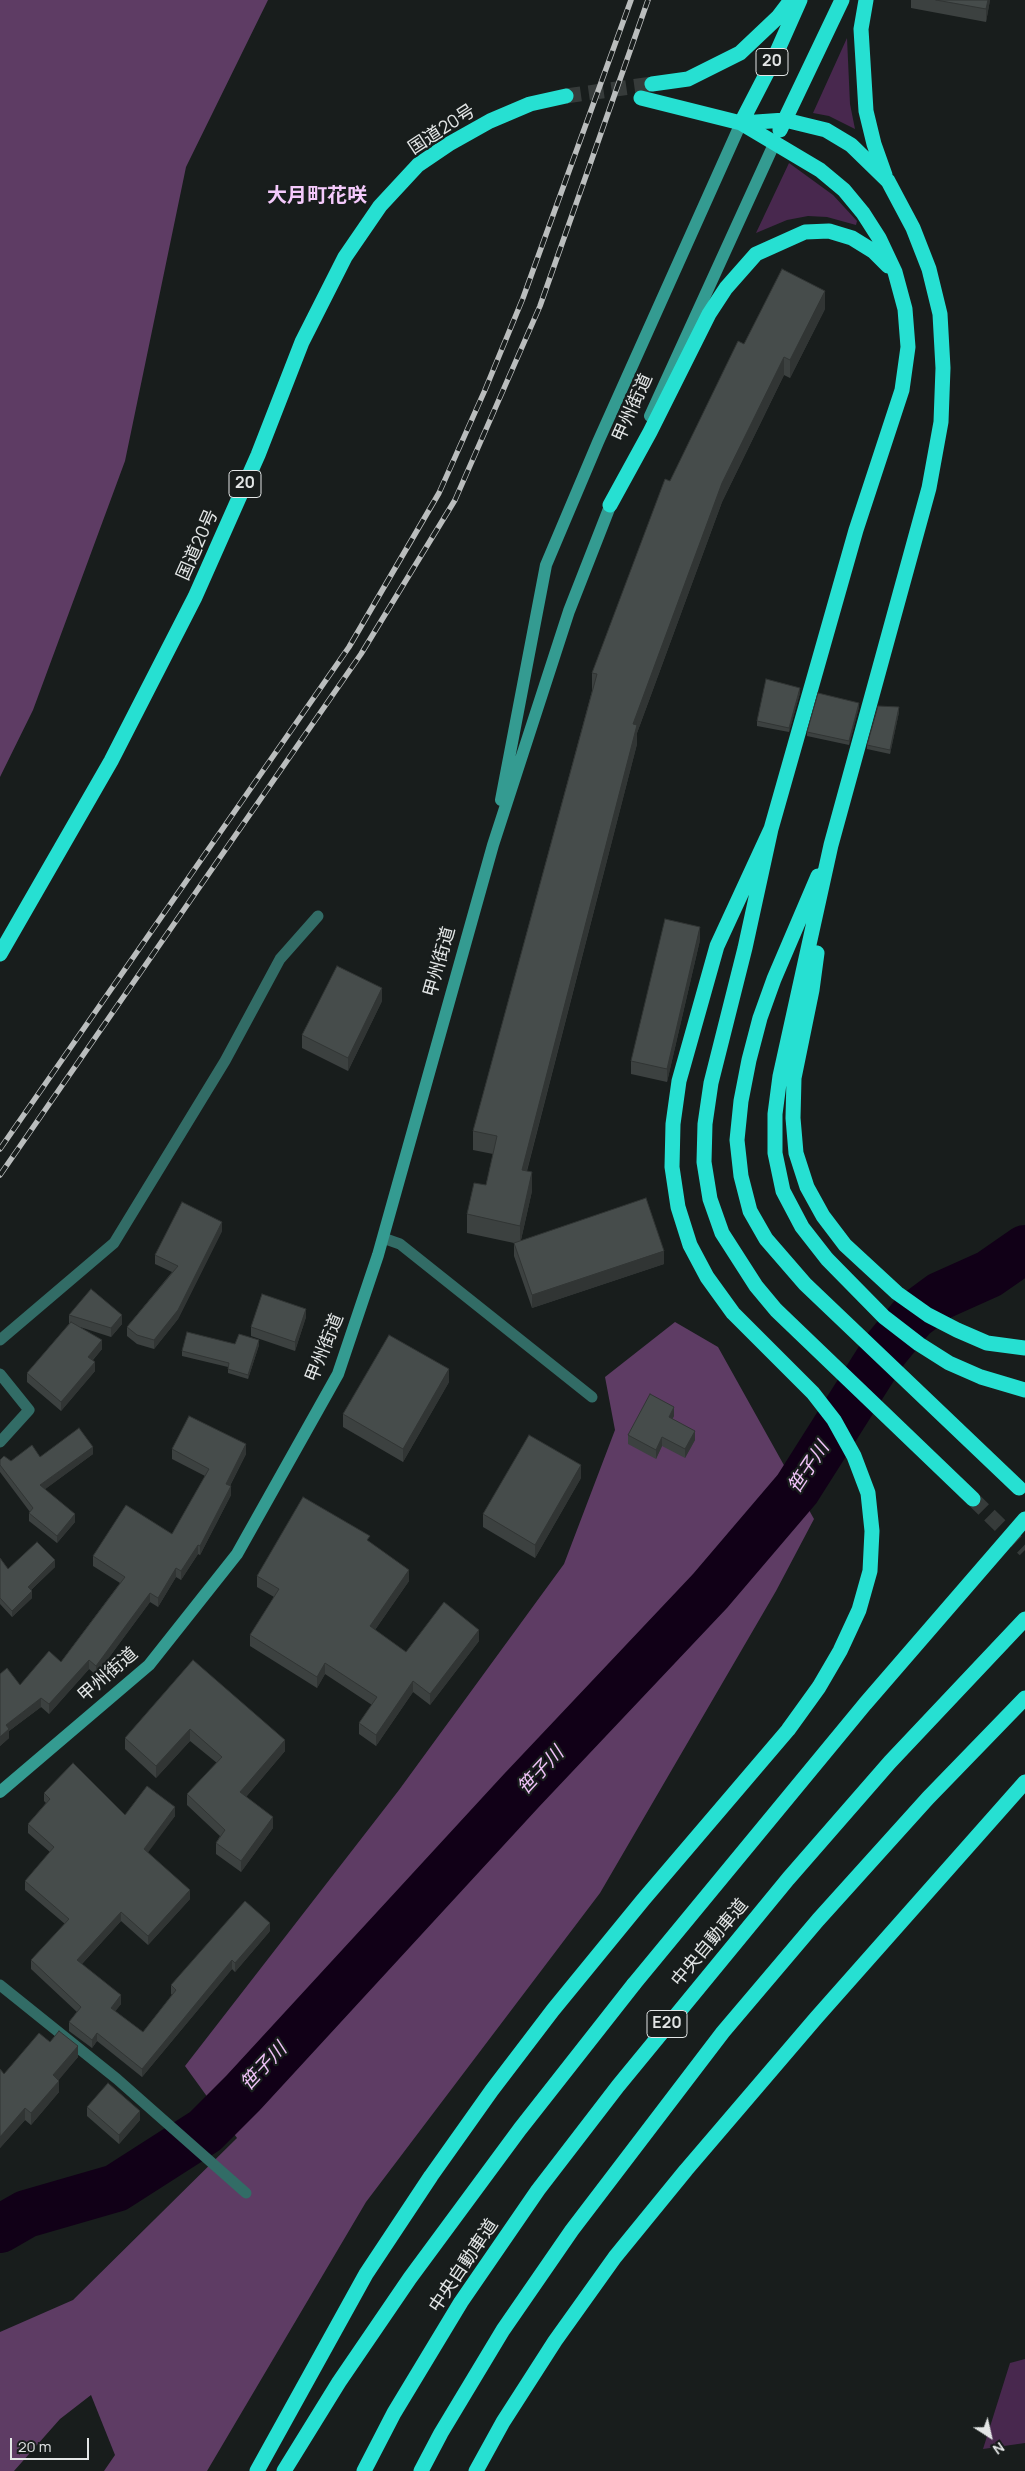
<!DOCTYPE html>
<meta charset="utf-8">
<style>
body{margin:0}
#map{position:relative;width:1025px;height:2471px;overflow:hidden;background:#181d1c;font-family:Manrope,sans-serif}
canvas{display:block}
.north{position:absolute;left:965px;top:2411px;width:50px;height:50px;-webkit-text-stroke:4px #181d1c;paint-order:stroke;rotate:145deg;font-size:14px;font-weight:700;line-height:20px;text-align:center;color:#e3e6e6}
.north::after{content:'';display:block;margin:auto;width:18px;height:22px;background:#e3e6e6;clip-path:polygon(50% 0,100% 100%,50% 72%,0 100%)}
.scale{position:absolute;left:10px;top:2438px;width:79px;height:22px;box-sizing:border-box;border:2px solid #e3e6e6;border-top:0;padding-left:6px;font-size:15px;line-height:18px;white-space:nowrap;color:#e3e6e6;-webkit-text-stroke:4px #181d1c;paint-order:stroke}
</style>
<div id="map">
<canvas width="1025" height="2471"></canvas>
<div class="north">N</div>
<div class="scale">20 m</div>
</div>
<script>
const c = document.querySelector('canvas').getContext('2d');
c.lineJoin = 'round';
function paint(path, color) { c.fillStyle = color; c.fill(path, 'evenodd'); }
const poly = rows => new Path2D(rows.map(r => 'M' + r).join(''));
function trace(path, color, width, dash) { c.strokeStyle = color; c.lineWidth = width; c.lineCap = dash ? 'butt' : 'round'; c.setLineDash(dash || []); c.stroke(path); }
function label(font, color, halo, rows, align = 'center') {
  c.font = font + ' Manrope,"Noto Sans JP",sans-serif'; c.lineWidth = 4.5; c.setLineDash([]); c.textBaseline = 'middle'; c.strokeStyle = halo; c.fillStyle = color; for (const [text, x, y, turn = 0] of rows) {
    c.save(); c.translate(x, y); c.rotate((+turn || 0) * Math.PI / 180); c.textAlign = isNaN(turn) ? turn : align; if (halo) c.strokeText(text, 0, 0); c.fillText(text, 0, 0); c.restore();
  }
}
paint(poly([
 [847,38,850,104,855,129,829,116,813,113],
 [789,163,833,195,857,221,856,225,827,217,808,216,787,220,756,233],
 [1025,2359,1025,2443,983,2449,1010,2363]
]), '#48284e');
paint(poly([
 [0,0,268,0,186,167,125,461,33,710,0,777],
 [675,1322,718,1347,814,1519,776,1591,600,1893,366,2202,207,2471,104,2471,115,2455,91,2395,60,2419,14,2471,0,2471,0,2332,73,2300,237,2138,185,2066,399,1790,564,1564,615,1430,605,1377]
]), '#5e3c64');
trace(poly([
 [0,2229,26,2214,116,2188,205,2131,243,2093,521,1791,710,1591,797,1489,885,1350,913,1316,940,1296,989,1274,1025,1249]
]), '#110017', 48);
trace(poly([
 [566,96,652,84],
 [973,1499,1025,1550]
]), '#363b3a', 15, [15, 8]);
trace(poly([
 [383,1238,400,1244,592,1397],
 [0,1340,114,1243,225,1061,280,959,318,916],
 [0,1374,29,1410,0,1442],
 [0,1985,117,2079,246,2193]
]), '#326c66', 11);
trace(poly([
 [650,416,775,142],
 [501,800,546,565,598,442,741,123],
 [0,1792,149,1665,237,1554,338,1374,378,1255,493,845,569,611,614,496]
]), '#349b91', 12);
trace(poly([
 [866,0,861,29,866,111,874,144,885,175],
 [652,84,688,79,740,53,778,17,791,0],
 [641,98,741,123,820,170,844,190,863,213,879,238,895,272,905,309,908,347,902,390,856,530,771,829,745,948,711,1083,705,1124,704,1162,710,1199,722,1233,756,1286,776,1310,973,1499],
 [741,123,772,63,800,0],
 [742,123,785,120,826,130,851,145,888,181,913,228,929,269,940,314,943,368,941,422,929,488,831,845,780,1076,775,1114,775,1153,783,1191,802,1227,827,1259,884,1317,919,1344,949,1363,981,1377,1025,1390],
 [780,130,842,0],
 [610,505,650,432,709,314,726,288,756,254,805,232,829,231,852,238,873,251,888,266],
 [818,876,774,979,760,1018,749,1060,741,1101,737,1140,741,1176,750,1211,766,1239,805,1284,1019,1488],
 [817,953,812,990,794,1078,793,1118,796,1153,807,1187,823,1216,845,1245,897,1293,928,1315,957,1330,987,1343,1025,1348],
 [0,954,111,761,195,597,258,455,302,342,345,257,380,206,418,165,449,144,490,121,530,104,566,96],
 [257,2471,366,2274,431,2176,492,2090,553,2010,643,1900,788,1730,819,1687,840,1651,859,1610,870,1571,872,1531,868,1493,854,1456,834,1420,813,1393,733,1313,707,1277,690,1245,678,1207,672,1167,673,1124,679,1081,717,946,771,829],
 [284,2471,339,2382,410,2278,520,2129,634,1984],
 [364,2471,394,2413,461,2302,538,2190,618,2086,788,1879,890,1762,1025,1619],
 [421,2471,441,2433,503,2330,572,2230,723,2032,818,1920,928,1798,1025,1698],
 [476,2471,503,2422,555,2341,615,2257,686,2170,816,2018,1025,1782]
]), '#26e0d2', 15);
const rail = poly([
 [0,1149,349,647,439,493,485,390,523,298,631,0],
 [0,1175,361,654,455,500,540,306,648,0]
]);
trace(rail, '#babdbd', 5.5);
trace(rail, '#181d1c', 4, [11]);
trace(poly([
 [634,1984,865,1704,1025,1519]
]), '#26e0d2', 15);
paint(poly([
 [911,0,990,0,986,22,911,8],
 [825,309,790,378,784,375,722,502,637,733,637,744,527,1171,532,1191,521,1240,664,1264,532,1308,514,1256,514,1243,467,1233,467,1214,486,1185,493,1154,473,1150,473,1131,592,691,592,673,670,481,744,344],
 [800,693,789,732,757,726,757,721],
 [859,707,849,745,807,736,807,732],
 [899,712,890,754,867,749,867,745],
 [700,940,667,1082,631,1074,631,1061],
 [382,1001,348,1071,302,1048,302,1035],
 [222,1231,178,1319,154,1349,137,1344,127,1336,127,1327,172,1272,155,1264,155,1255],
 [69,1315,122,1324,111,1337,80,1327,102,1349,93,1360,95,1371,61,1411,27,1382,27,1373,69,1324],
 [306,1317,295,1351,251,1336,251,1327],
 [235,1344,259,1345,248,1379,228,1373,228,1367,182,1356,182,1351],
 [449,1382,403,1462,343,1427,343,1414],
 [674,1416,672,1419,695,1440,685,1458,662,1446,656,1459,628,1444,628,1435],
 [172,1449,246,1454,230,1486,231,1495,200,1555,198,1554,181,1580,176,1577,158,1607,150,1602,96,1675,89,1669,49,1714,41,1707,9,1731,9,1738,0,1746,0,1674,20,1685,61,1662,120,1583,93,1566,93,1556,172,1534,205,1476,172,1459],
 [93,1454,45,1489,75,1522,57,1543,29,1521,29,1513,30,1512,0,1472,0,1460,11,1461,40,1457],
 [581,1478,535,1558,483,1527,483,1514],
 [370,1542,409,1581,375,1630,406,1652,479,1641,430,1705,413,1692,376,1746,359,1734,359,1723,372,1705,325,1674,317,1688,250,1646,250,1635,274,1597,257,1587,257,1576],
 [0,1558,8,1569,55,1567,31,1590,32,1598,12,1617,0,1604],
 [193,1660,285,1751,246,1797,273,1828,241,1872,216,1854,216,1843,220,1836,187,1805,187,1794,217,1763,190,1741,156,1778,125,1749,125,1738],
 [44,1793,125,1815,175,1816,147,1852,190,1899,148,1945,121,1921,82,1964,121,2004,115,2011,143,2032,172,1995,171,1994,171,1985,270,1931,235,1972,232,1969,142,2077,97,2041,92,2048,69,2031,69,2022,77,2012,31,1969,31,1960,65,1924,25,1890,25,1881,50,1852,28,1833,28,1824,46,1803,44,1801],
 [50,2042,78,2057,58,2080,59,2092,31,2125,25,2120,0,2148,0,2069,4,2074],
 [87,2107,140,2120,119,2144,87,2116]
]), '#3c4140');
paint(poly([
 [988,0,990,0,986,22,986,9],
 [825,291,825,309,790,378,790,360],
 [784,357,784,375,722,502,637,733,637,744,522,1189,522,1170,633,724,722,483],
 [800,688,800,693,789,732,789,728],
 [859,703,859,707,849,745,849,741],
 [899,707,899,712,890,754,890,750],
 [700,927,700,940,667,1082,667,1069],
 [382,988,382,1001,348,1071,348,1058],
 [532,1172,532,1191,520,1244,520,1226],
 [222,1222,222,1231,178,1319,154,1349,154,1340],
 [664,1251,664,1264,532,1308,532,1295],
 [306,1309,306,1317,295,1351,295,1342],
 [122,1315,122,1324,111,1337,111,1328],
 [102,1340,102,1349,88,1365,88,1357],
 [259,1340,259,1345,248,1379,248,1375],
 [95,1362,95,1371,61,1411,61,1402],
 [449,1369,449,1382,403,1462,403,1449],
 [674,1407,674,1416,669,1426,669,1417],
 [695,1431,695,1440,685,1458,685,1449],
 [662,1437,662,1446,656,1459,656,1450],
 [246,1444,246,1454,226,1493,226,1484],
 [93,1447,93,1454,40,1493,40,1485],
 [581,1465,581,1478,535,1558,535,1545],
 [231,1486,231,1495,200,1555,200,1546],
 [75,1514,75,1522,57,1543,57,1536],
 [198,1545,198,1554,181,1580,181,1571],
 [55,1560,55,1567,28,1593,28,1587],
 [176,1568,176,1577,158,1607,158,1598],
 [409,1570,409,1581,370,1637,370,1626],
 [32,1591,32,1598,12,1617,12,1611],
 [150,1593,150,1602,96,1675,96,1666],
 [479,1630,479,1641,430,1705,430,1694],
 [89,1660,89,1669,49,1714,49,1704],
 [325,1663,325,1674,317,1688,317,1677],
 [413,1681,413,1692,376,1746,376,1735],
 [41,1698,41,1707,9,1731,9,1738,0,1746,0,1737,6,1725],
 [190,1729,190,1741,156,1778,156,1766],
 [285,1740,285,1751,240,1804,240,1792],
 [175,1807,175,1816,144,1858,144,1849],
 [273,1817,273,1828,241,1872,241,1861],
 [190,1890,190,1899,148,1945,148,1936],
 [121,1912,121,1921,77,1969,77,1960],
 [270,1923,270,1931,235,1972,235,1963],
 [232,1960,232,1969,142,2077,142,2069],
 [121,1995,121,2004,111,2017,111,2008],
 [97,2033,97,2041,92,2048,92,2040],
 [78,2046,78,2057,53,2087,53,2075],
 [59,2081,59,2092,31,2125,31,2113],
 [25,2108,25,2120,0,2148,0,2137],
 [140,2111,140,2120,119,2144,119,2135]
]), '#313534');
const building = poly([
 [936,0,988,0,986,9,936,0],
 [782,269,825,291,790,360,784,357,722,483,633,724,637,725,522,1170,532,1172,520,1226,467,1214,474,1183,486,1185,497,1136,473,1131,597,674,592,673,665,479,670,481,738,341,744,344,782,269],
 [766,679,800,688,789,728,757,721,766,679],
 [818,693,859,703,849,741,807,732,818,693],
 [878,706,899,707,890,750,867,745,878,706],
 [665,919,700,927,667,1069,631,1061,665,919],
 [337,966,382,988,348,1058,302,1035,337,966],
 [646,1198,664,1251,532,1295,514,1243,646,1198],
 [182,1202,222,1222,178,1310,154,1340,137,1335,127,1327,178,1266,155,1255,182,1202],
 [91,1289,122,1315,111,1328,69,1315,91,1289],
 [262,1294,306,1309,295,1342,251,1327,262,1294],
 [71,1322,102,1340,88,1357,95,1362,61,1402,27,1373,71,1322],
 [187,1332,235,1344,239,1334,259,1340,248,1375,228,1369,229,1363,182,1351,187,1332],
 [389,1335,449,1369,403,1449,343,1414,389,1335],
 [650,1394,674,1407,669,1417,695,1431,685,1449,662,1437,656,1450,628,1435,650,1394],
 [189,1416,246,1444,226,1484,231,1486,200,1546,198,1545,181,1571,176,1568,158,1598,150,1593,96,1666,89,1660,49,1704,41,1698,6,1725,9,1729,0,1737,0,1674,7,1668,20,1685,49,1651,61,1662,125,1577,93,1556,126,1505,172,1534,209,1469,172,1449,189,1416],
 [79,1428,93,1447,40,1485,75,1514,57,1536,29,1513,33,1508,0,1465,0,1460,4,1456,11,1461,32,1445,40,1457,79,1428],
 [529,1435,581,1465,535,1545,483,1514,529,1435],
 [303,1497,370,1536,367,1540,409,1570,370,1626,406,1652,444,1602,479,1630,430,1694,413,1681,376,1735,359,1723,377,1697,325,1663,317,1677,250,1635,279,1589,257,1576,303,1497],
 [37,1542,55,1560,28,1587,32,1591,12,1611,0,1598,0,1558,8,1569,37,1542],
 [193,1660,285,1740,240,1792,273,1817,241,1861,216,1843,225,1830,187,1794,222,1757,190,1729,156,1766,125,1738,193,1660],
 [73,1763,125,1815,147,1786,175,1807,144,1849,190,1890,148,1936,121,1912,77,1960,121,1995,111,2008,143,2032,176,1990,171,1985,245,1901,270,1923,235,1963,232,1960,142,2069,97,2033,92,2040,69,2022,81,2007,31,1960,69,1919,25,1881,54,1847,28,1824,50,1799,44,1793,73,1763],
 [59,2031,78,2046,53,2075,59,2081,31,2113,25,2108,0,2137,0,2069,4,2074,39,2033,50,2042,59,2031],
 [108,2083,140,2111,119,2135,87,2107,108,2083]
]);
paint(building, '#464c4b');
trace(building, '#313534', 1);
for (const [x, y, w] of [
 [772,62,32],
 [245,484,32],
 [667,2024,40]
]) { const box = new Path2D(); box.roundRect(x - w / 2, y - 13.5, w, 27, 4); c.fillStyle = '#181d1c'; c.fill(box); trace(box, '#e3e6e6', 1); }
label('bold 16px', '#e3e6e6', null, [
 ["20",772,62],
 ["20",245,484],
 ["E20",667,2024]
]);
label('18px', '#e3e6e6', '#181d1c', [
 ["国道20号",442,130,-33],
 ["甲州街道",633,408,-66],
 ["国道20号",198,545,-66],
 ["甲州街道",440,962,-74],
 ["甲州街道",325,1348,-68],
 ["甲州街道",108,1675,-41],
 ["中央自動車道",710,1943,-50],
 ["中央自動車道",464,2266,-56]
]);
label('italic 19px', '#f0c3f8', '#181d1c', [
 ["笹子川",809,1468,-56],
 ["笹子川",541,1771,-47],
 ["笹子川",264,2067,-47]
]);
label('bold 20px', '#f5cafc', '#181d1c', [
 ["大月町花咲",317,196]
]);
</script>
